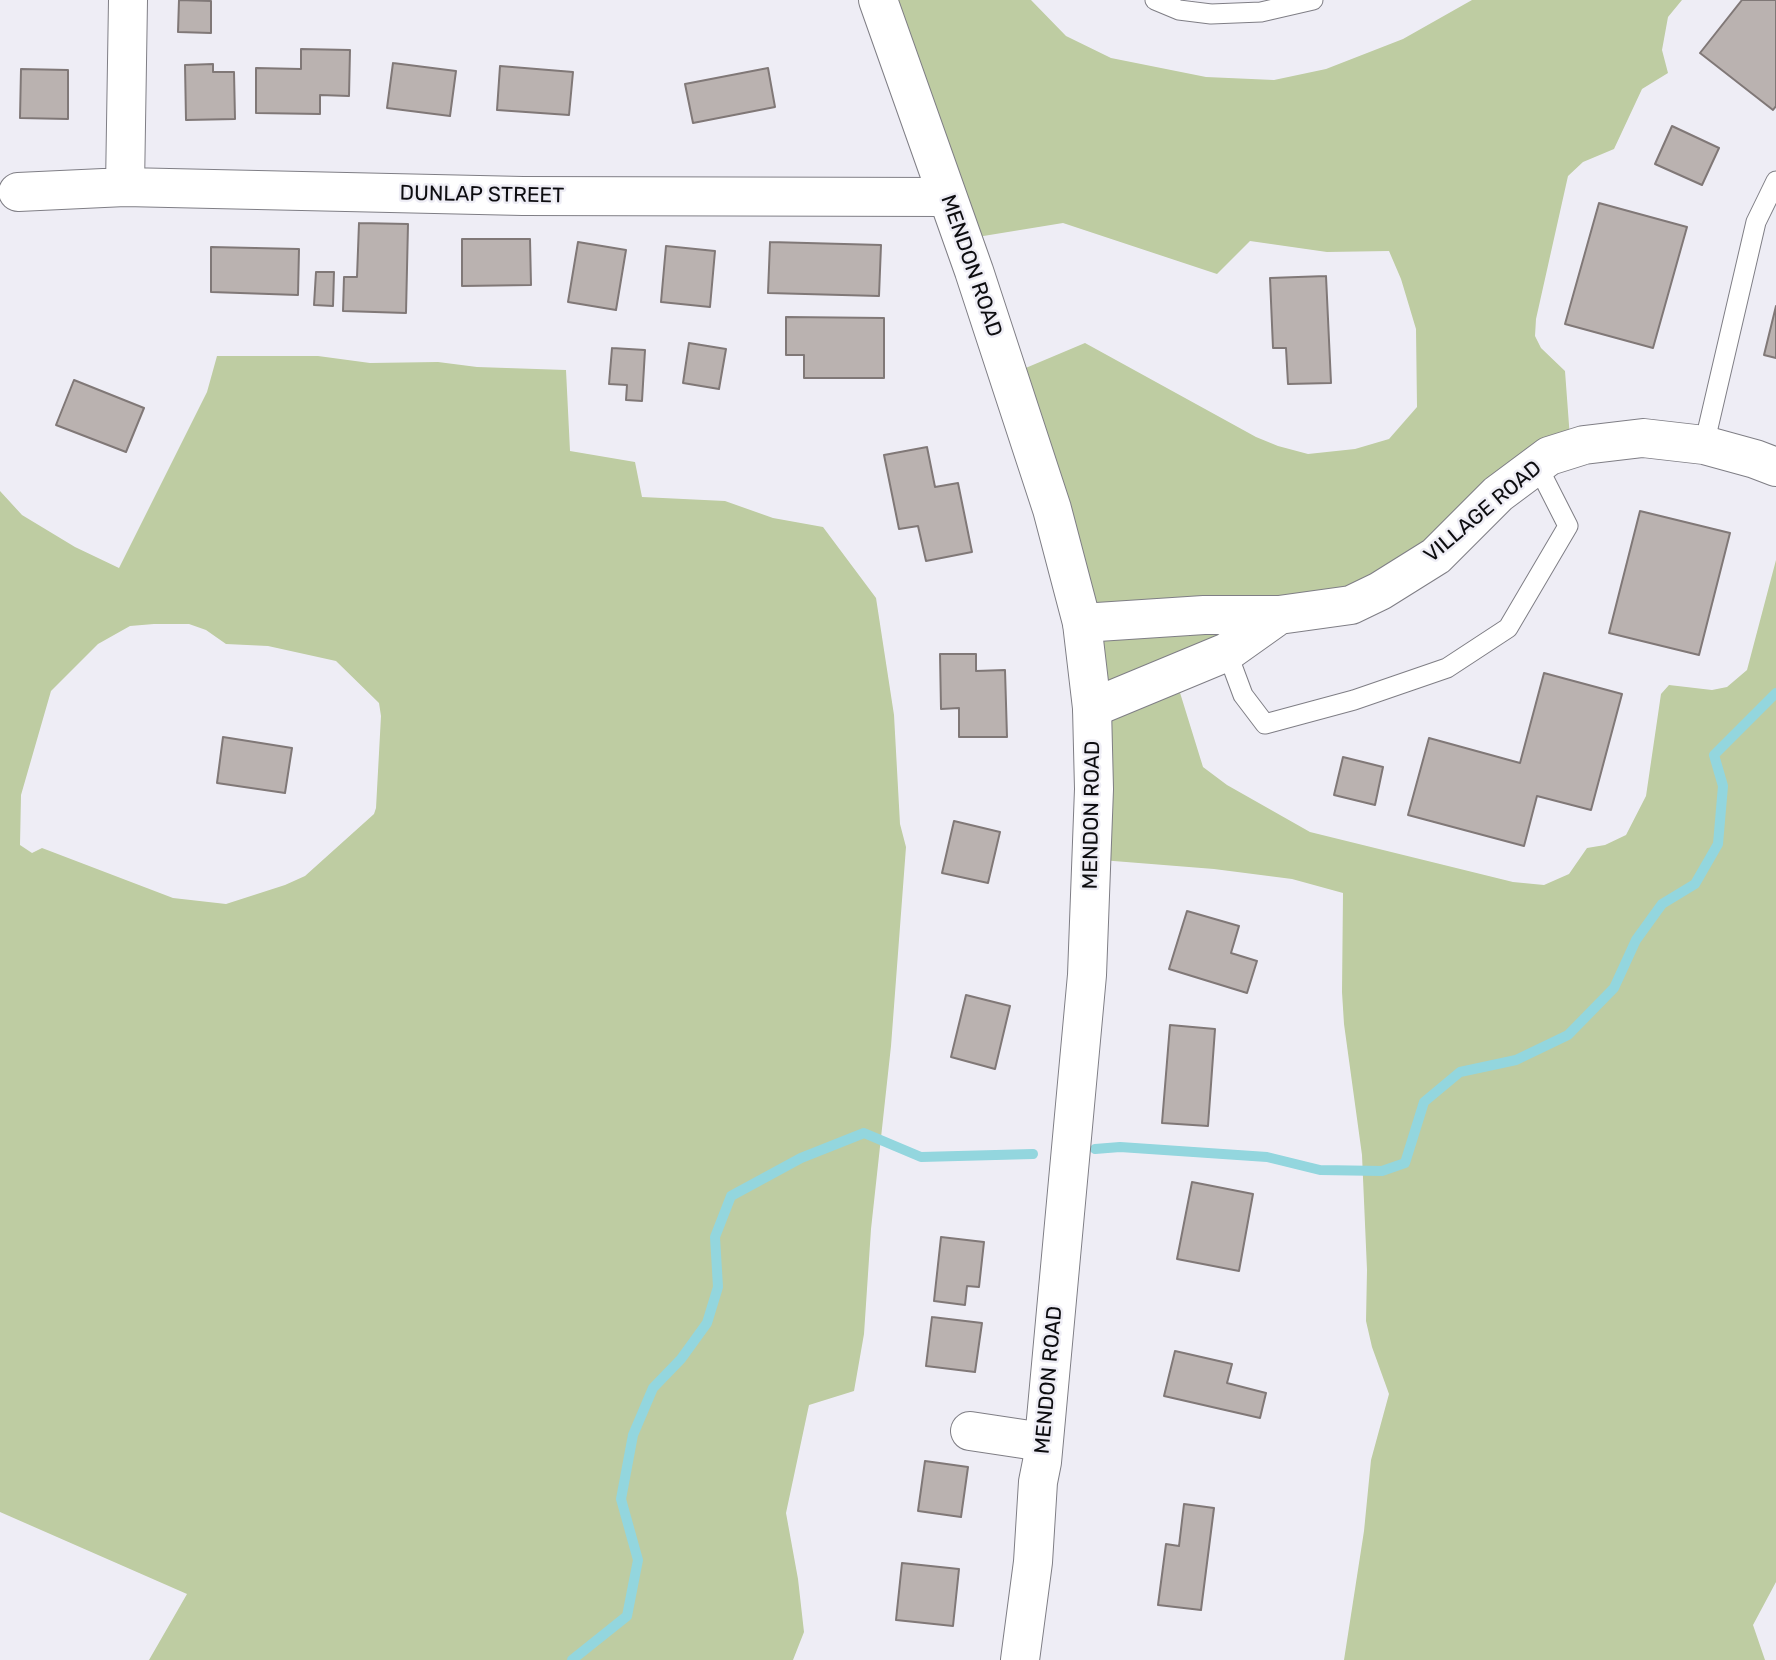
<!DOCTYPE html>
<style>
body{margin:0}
canvas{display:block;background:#eeedf5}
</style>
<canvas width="1776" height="1660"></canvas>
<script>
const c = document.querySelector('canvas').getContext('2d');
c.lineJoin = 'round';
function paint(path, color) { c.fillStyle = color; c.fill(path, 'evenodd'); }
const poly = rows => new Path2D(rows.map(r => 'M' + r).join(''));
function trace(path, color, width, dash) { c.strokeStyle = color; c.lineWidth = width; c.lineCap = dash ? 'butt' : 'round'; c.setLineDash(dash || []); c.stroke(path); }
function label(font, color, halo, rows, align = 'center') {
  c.font = font + ' Rubik,sans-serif'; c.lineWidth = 5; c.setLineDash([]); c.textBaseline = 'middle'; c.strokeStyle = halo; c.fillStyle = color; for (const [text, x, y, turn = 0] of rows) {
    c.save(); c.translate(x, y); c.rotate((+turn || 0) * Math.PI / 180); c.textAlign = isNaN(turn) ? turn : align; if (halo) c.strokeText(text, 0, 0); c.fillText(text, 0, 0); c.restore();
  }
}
paint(poly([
 [881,0,1031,0,1066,36,1111,58,1206,77,1274,80,1326,69,1403,39,1472,0,1682,0,1668,17,1662,50,1668,73,1642,89,1614,149,1583,162,1568,176,1536,319,1535,336,1541,348,1565,371,1571,452,1420,562,1177,683,1203,767,1227,785,1310,832,1513,882,1544,885,1569,874,1587,848,1605,845,1626,835,1646,796,1661,694,1669,685,1712,690,1727,687,1747,670,1776,560,1776,1582,1753,1625,1765,1660,1344,1660,1364,1531,1371,1460,1389,1394,1372,1347,1366,1321,1367,1270,1362,1155,1344,1024,1342,992,1343,893,1292,879,1214,869,1101,860,1079,656,1009,375,1085,343,1256,437,1278,446,1308,454,1355,449,1389,439,1417,407,1416,329,1401,279,1389,251,1327,252,1250,241,1217,274,1063,223,965,239],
 [217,356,318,356,370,363,438,362,477,367,566,370,570,451,635,462,642,497,725,501,773,518,823,527,876,598,894,715,900,824,906,847,891,1046,871,1229,864,1334,854,1391,809,1405,786,1513,798,1579,804,1632,793,1660,149,1660,187,1594,0,1512,0,491,22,515,75,547,119,568,207,392],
 [154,624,189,624,206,630,226,644,268,646,336,661,379,703,381,716,376,808,374,814,305,876,285,885,226,904,173,898,42,848,32,853,20,845,21,795,51,691,98,644,130,626]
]), '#becca2');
trace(poly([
 [1095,1149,1120,1147,1267,1157,1320,1170,1382,1171,1405,1163,1424,1102,1460,1072,1516,1060,1568,1035,1614,988,1636,940,1662,904,1695,884,1718,844,1723,786,1714,755,1776,693],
 [572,1660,627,1616,638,1560,621,1499,633,1435,653,1388,681,1359,707,1323,718,1287,715,1237,731,1196,801,1158,864,1133,921,1157,1033,1154]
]), '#93d6de', 10);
const building = poly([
 [179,0,211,1,211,33,178,32,179,0],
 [1742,0,1776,0,1776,106,1773,110,1700,53,1742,0],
 [301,49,350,50,349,96,320,95,320,114,256,113,256,68,301,69,301,49],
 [393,63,456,71,450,116,387,108,393,63],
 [213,64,213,72,234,72,235,119,186,120,185,65,213,64],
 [500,66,573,72,569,115,497,110,500,66],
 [768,68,775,107,693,123,685,84,768,68],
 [21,69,68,70,68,119,20,118,21,69],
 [1672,126,1719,148,1702,185,1655,164,1672,126],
 [1599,203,1687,227,1653,348,1565,324,1599,203],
 [359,223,408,224,406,313,343,311,344,277,357,277,359,223],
 [462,239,530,239,531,285,462,286,462,239],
 [578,242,626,250,616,310,568,302,578,242],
 [770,242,881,245,879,296,768,293,770,242],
 [666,246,715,251,710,307,661,302,666,246],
 [211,247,299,249,298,295,211,292,211,247],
 [316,272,334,272,333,306,314,305,316,272],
 [1326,276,1331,383,1288,384,1286,348,1273,348,1270,278,1326,276],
 [1776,306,1776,358,1764,355,1776,306],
 [786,317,884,318,884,378,804,378,804,355,786,355,786,317],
 [689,343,726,349,719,389,683,383,689,343],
 [612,348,645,350,642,401,626,400,627,385,609,384,612,348],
 [74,380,144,408,126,452,56,425,74,380],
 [927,447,935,487,958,483,972,552,926,561,918,526,899,529,884,455,927,447],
 [1640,511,1730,533,1699,655,1609,633,1640,511],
 [940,654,976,654,976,671,1005,670,1007,737,959,737,959,708,941,709,940,654],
 [1544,673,1622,694,1591,810,1537,796,1524,846,1408,815,1429,738,1520,763,1544,673],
 [223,737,292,748,285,793,217,783,223,737],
 [1343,757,1383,767,1375,805,1334,795,1343,757],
 [954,821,1000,832,988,883,942,873,954,821],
 [1187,911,1239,926,1231,953,1257,961,1247,993,1169,969,1187,911],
 [966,995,1010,1006,995,1069,951,1057,966,995],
 [1170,1025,1215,1029,1208,1126,1162,1123,1170,1025],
 [1192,1182,1253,1194,1239,1271,1177,1259,1192,1182],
 [941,1237,984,1242,979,1287,967,1286,965,1305,934,1301,941,1237],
 [932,1317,982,1323,975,1372,926,1366,932,1317],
 [1175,1351,1232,1364,1227,1383,1266,1393,1260,1418,1164,1396,1175,1351],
 [925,1461,968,1467,961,1517,918,1511,925,1461],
 [1184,1504,1214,1508,1201,1610,1158,1605,1166,1544,1179,1546,1184,1504],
 [902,1563,959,1569,953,1626,896,1620,902,1563]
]);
paint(building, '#bab2b0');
trace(building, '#807877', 2);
const service = poly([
 [1155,0,1179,10,1211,14,1261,12,1313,0],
 [1704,445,1756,222,1776,181],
 [1227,652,1243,695,1265,724,1354,700,1447,668,1508,628,1568,526,1537,465]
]);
const minor = poly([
 [125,187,128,0],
 [18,192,125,187,523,196,947,197],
 [1082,623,1204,615,1279,615,1351,605,1380,591,1436,556,1498,494,1549,456,1584,445,1643,438,1704,445,1755,459,1776,467],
 [1092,708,1227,652,1279,615],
 [970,1431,1043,1442]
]);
const primary = poly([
 [878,0,974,271,1052,509,1082,623,1092,708,1094,789,1087,975,1042,1462,1038,1482,1033,1562,1020,1660]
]);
trace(service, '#7f7e85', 21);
trace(minor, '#7f7e85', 40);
trace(primary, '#7f7e85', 40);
trace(service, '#fff', 19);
trace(minor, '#fff', 38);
trace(primary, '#fff', 38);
label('21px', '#0d0d10', '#eeedf5', [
 ["DUNLAP STREET",482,195,1],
 ["MENDON ROAD",971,266,71],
 ["VILLAGE ROAD",1483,512,-40],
 ["MENDON ROAD",1092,815,-89],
 ["MENDON ROAD",1049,1380,-85]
]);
</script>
